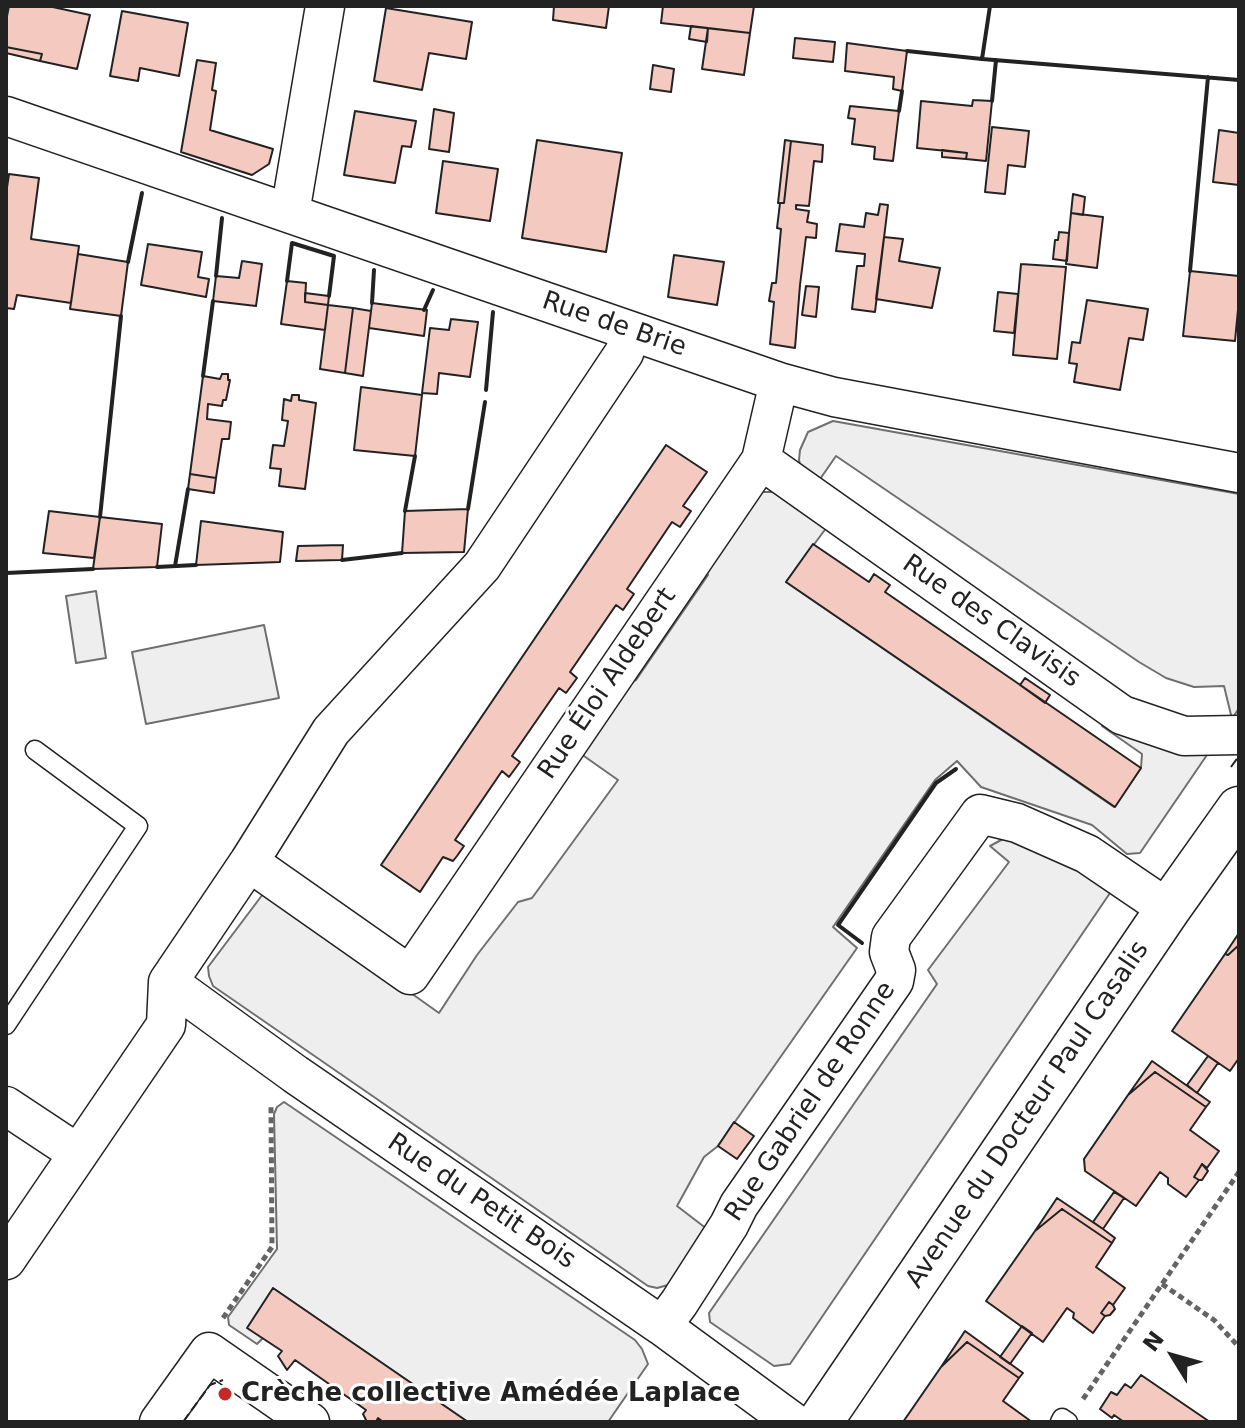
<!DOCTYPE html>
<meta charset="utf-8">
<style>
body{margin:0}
#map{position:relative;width:1245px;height:1428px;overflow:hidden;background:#fff;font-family:"DejaVu Sans",sans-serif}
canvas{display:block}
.frame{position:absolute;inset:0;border:8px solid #222;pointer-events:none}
.north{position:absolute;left:1133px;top:1316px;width:80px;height:80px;-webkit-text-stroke:6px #fff;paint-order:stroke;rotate:307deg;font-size:22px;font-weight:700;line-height:32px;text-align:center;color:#222}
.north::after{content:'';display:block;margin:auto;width:28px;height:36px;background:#222;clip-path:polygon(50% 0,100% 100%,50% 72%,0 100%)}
</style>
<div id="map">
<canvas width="1245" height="1428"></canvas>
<div class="frame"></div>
<div class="north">N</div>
</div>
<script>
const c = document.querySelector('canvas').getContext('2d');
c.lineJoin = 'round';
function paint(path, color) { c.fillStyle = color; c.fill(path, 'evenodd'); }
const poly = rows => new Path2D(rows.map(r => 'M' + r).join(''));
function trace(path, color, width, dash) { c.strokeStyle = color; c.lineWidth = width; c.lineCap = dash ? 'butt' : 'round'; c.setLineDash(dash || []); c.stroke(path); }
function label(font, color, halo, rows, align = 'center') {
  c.font = font + ' "DejaVu Sans",sans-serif'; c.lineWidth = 6; c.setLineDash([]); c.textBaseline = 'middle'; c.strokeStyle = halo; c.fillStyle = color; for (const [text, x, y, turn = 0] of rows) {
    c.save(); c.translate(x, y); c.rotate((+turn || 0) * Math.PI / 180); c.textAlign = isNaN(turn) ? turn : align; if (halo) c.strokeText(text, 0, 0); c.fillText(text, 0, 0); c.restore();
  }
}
const green = poly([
 [833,421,1239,494,1239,708,1232,719,1224,686,1194,687,1166,678,1139,662,836,456,818,482,801,469,799,460,800,450,808,432,833,421],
 [762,492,773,492,827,527,786,582,1114,807,1141,768,1142,754,1102,726,1108,717,1209,752,1140,853,1127,854,1092,825,981,787,957,761,935,780,833,927,857,948,718,1146,704,1157,677,1206,707,1229,668,1285,657,1288,648,1286,213,986,209,976,208,967,266,890,439,1013,477,955,518,902,532,898,618,780,574,749,623,685,636,680,708,575,703,560,762,492],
 [96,591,106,658,76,663,66,596,96,591],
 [264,625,279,698,146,724,132,652,264,625],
 [1003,839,1021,841,1087,870,1110,893,790,1364,774,1366,710,1322,709,1313,937,984,928,970,1009,862,990,846,1003,839],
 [284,1102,635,1340,642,1349,648,1364,608,1422,468,1422,274,1289,263,1338,257,1344,229,1325,228,1317,277,1249,274,1114,277,1107,284,1102]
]);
paint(green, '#eee');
trace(green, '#6f6f6f', 2);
const building = poly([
 [9,6,48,6,90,15,77,69,40,61,42,54,6,47,6,21,9,6],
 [554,6,609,6,606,28,553,20,554,6],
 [663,6,754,6,750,33,661,23,663,6],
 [386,8,472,22,466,59,429,53,422,90,374,81,386,8],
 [122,11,188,23,179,76,140,68,138,81,110,76,122,11],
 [691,26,708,28,707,42,689,39,691,26],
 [708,28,750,33,744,75,702,69,708,28],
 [795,38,835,42,833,62,793,58,795,38],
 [847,43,907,51,902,91,893,89,894,77,845,71,847,43],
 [6,47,42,54,40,61,6,53,6,47],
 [197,60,216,63,212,90,216,91,210,130,273,149,269,164,252,175,181,152,197,60],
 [653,65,674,69,671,92,650,89,653,65],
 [973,100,992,101,986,161,966,159,967,153,917,148,921,101,972,106,973,100],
 [850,106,899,111,893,161,874,159,875,147,852,144,855,119,848,118,850,106],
 [434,109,454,113,449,152,429,149,434,109],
 [355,111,416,121,411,147,402,146,395,183,344,175,355,111],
 [992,127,1029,131,1025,167,1008,165,1005,194,985,192,992,127],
 [1219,130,1239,133,1239,185,1213,182,1219,130],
 [537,140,622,153,606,252,522,238,537,140],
 [785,140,791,141,784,203,778,203,785,140],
 [791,141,823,145,822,162,814,161,809,206,796,205,796,209,809,211,807,222,817,224,816,238,806,237,800,285,795,348,770,344,774,302,769,301,772,283,776,283,781,229,777,228,780,203,784,203,791,141],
 [942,150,967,153,966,159,942,157,942,150],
 [443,161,498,169,490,221,436,213,443,161],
 [9,174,39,178,31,239,79,246,71,303,17,295,14,309,6,308,6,194,9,174],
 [1073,194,1085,197,1083,215,1071,213,1073,194],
 [880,204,888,205,875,312,852,309,857,266,864,266,865,254,836,251,840,224,864,227,866,213,878,215,880,204],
 [1071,213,1103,217,1097,268,1066,264,1071,213],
 [1059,232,1069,233,1067,261,1053,259,1055,240,1058,240,1059,232],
 [884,237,903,239,899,261,940,268,932,308,876,299,884,237],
 [148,244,202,252,198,277,209,279,206,297,141,285,148,244],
 [78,254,128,262,121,316,70,309,78,254],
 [674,255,724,262,717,305,668,297,674,255],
 [242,261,262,264,256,306,213,301,216,276,239,278,242,261],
 [1021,264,1066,267,1057,359,1013,355,1021,264],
 [1190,271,1239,276,1239,299,1235,341,1183,336,1190,271],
 [287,281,306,283,305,302,328,305,325,330,281,324,287,281],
 [806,286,819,287,816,317,802,315,806,286],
 [998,292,1018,294,1014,333,994,331,998,292],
 [305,293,329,296,328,305,305,302,305,293],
 [1087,300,1148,309,1143,340,1129,338,1120,390,1074,382,1077,364,1069,363,1072,342,1080,343,1087,300],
 [372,303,427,310,424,336,369,328,372,303],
 [328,305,353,308,345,373,320,369,328,305],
 [353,308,371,311,363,376,345,373,353,308],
 [451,319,478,322,470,377,439,373,437,394,422,393,430,328,449,330,451,319],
 [222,374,228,374,228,380,230,380,226,400,223,400,222,406,208,404,207,419,231,422,229,439,222,439,216,478,190,474,203,376,220,379,222,374],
 [361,387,422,395,415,456,354,450,361,387],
 [292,395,299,395,299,400,316,403,305,489,279,486,281,469,270,468,273,445,284,446,288,421,282,420,284,399,291,401,292,395],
 [666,445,707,472,683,506,691,511,680,527,672,522,627,589,634,594,623,610,616,605,570,672,577,678,566,693,559,688,512,756,520,762,509,777,502,771,455,840,464,846,457,856,453,861,443,857,420,892,381,865,666,445],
 [190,474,216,478,214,493,188,489,190,474],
 [468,509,464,552,402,553,405,511,468,509],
 [49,511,100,517,94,558,43,553,49,511],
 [100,517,162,524,157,567,93,569,100,517],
 [201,521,283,532,280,562,196,565,201,521],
 [813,544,869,582,874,574,890,585,885,592,1141,768,1115,807,786,582,813,544],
 [343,545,342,560,296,561,298,546,343,545],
 [1025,678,1050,695,1045,703,1020,685,1025,678],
 [1239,933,1239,945,1228,955,1225,954,1239,933],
 [1239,945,1239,1058,1230,1071,1172,1031,1225,954,1228,955,1239,945],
 [1208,1056,1218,1063,1197,1093,1187,1085,1208,1056],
 [1152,1061,1210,1102,1206,1107,1155,1072,1128,1095,1152,1061],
 [1155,1072,1206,1107,1190,1130,1219,1151,1207,1168,1202,1164,1194,1177,1199,1180,1186,1197,1168,1184,1168,1178,1160,1172,1136,1206,1085,1171,1084,1159,1128,1095,1155,1072],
 [734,1122,754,1136,737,1159,718,1146,734,1122],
 [1202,1164,1208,1171,1202,1180,1199,1180,1194,1177,1202,1164],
 [1114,1192,1124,1198,1103,1229,1093,1222,1114,1192],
 [1057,1198,1103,1229,1115,1238,1112,1243,1062,1209,1035,1231,1057,1198],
 [1062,1209,1112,1243,1096,1267,1125,1288,1113,1305,1109,1302,1101,1313,1105,1316,1093,1333,1073,1318,1074,1313,1067,1308,1043,1342,986,1301,1035,1231,1062,1209],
 [273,1288,468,1422,383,1422,378,1418,376,1422,367,1422,363,1414,366,1410,295,1360,287,1370,278,1356,282,1351,247,1328,273,1288],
 [1109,1302,1113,1305,1115,1309,1110,1315,1105,1316,1101,1313,1109,1302],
 [1022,1326,1032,1333,1010,1364,1000,1357,1022,1326],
 [965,1331,1023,1373,1019,1378,967,1342,941,1367,965,1331],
 [967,1342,1019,1378,1003,1401,1032,1422,903,1422,941,1367,967,1342],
 [1141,1375,1210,1422,1124,1422,1114,1415,1112,1418,1100,1409,1111,1392,1117,1395,1125,1384,1131,1388,1141,1375]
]);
paint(building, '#f3c9c0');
trace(building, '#222', 2);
const lane = poly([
 [6,1025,138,826,35,750],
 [1060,1422,1062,1418,1068,1422]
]);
const street = poly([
 [6,116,779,382,834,397,1239,473],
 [290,213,325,6],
 [761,460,1122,715,1184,736,1239,735],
 [249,862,410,975,761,460,779,382],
 [168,982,295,1074,662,1326,793,1422],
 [6,1106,77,1153],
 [6,1260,166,1025,168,982,249,862,331,731,482,566,624,353,631,332],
 [662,1326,679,1303,729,1225,739,1205,894,981,896,970,889,952,891,937,980,814,1017,823,1087,854,1168,909],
 [159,1422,209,1352,310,1422]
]);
const secondary = poly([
 [820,1422,1168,909,1239,809]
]);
trace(lane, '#222', 21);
trace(street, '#222', 41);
trace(secondary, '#222', 47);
trace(poly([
 [1162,1284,1214,1320,1239,1347],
 [223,1318,272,1247,271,1107],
 [1083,1399,1239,1172]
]), '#646464', 5, [6, 4]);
trace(lane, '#fff', 18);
trace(street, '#fff', 38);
trace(secondary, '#fff', 44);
trace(poly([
 [1231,767,1239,756],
 [183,1422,210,1385,223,1380]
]), '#222', 2, [10, 4]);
trace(poly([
 [907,51,982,59,990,6],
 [982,59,1239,80],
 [992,101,996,60],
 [899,111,902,91],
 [128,262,142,193],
 [1190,271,1208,77],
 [216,276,222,218],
 [287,281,292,243,334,256,329,296],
 [372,303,374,270],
 [424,310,433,290],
 [203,376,213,301],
 [486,390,493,312],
 [468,509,485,402],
 [405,511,415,456],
 [100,517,121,316],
 [342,560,402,553],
 [175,566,188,489],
 [157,567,196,565],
 [6,573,93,569],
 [862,943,838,925,936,783,956,769]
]), '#222', 4);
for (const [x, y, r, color] of [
 [225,1394,8,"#c62828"]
]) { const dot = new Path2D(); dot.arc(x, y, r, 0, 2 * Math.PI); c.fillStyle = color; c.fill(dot); trace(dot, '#fff', 3); }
label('26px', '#222', '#fff', [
 ["Rue de Brie",614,325,19],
 ["Rue des Clavisis",991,622,35],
 ["Rue Éloi Aldebert",608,684,-56],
 ["Rue Gabriel de Ronne",811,1102,-56],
 ["Avenue du Docteur Paul Casalis",1028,1115,-56],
 ["Rue du Petit Bois",481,1202,34]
]);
label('bold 26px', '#222', '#fff', [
 ["Crèche collective Amédée Laplace",241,1394]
], 'left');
</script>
